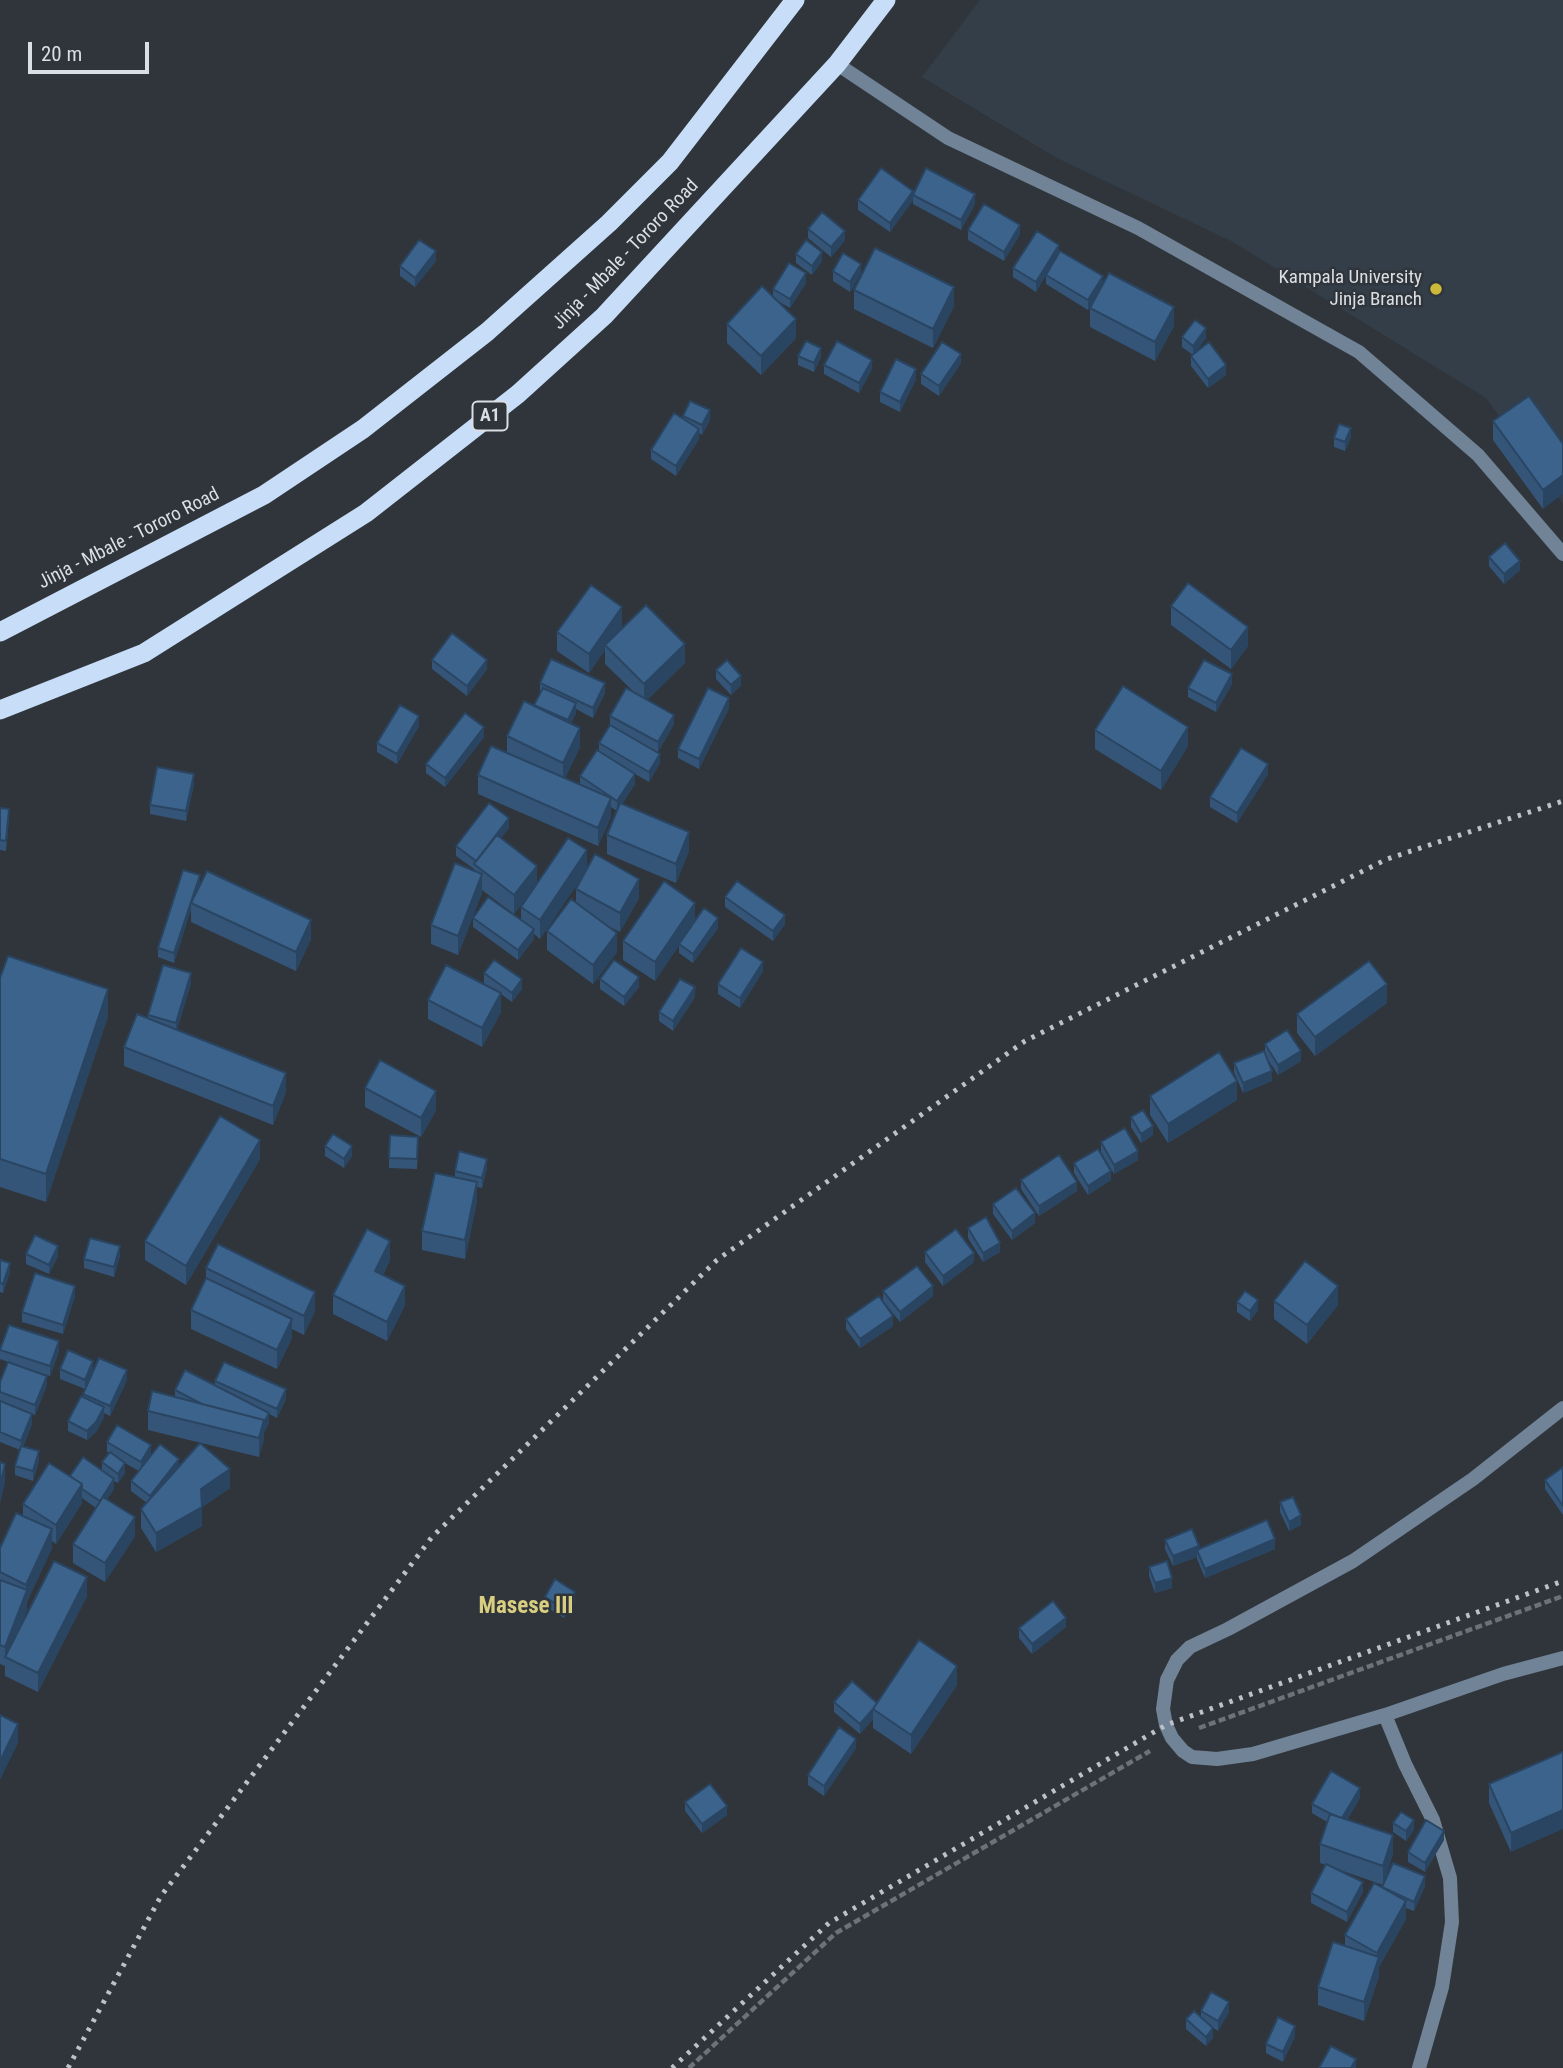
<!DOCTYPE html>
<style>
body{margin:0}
#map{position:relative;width:1563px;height:2068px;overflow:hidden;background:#2f353b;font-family:"Roboto Condensed",sans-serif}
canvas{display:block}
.scale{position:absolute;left:28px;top:42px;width:121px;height:32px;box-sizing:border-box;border:4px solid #dbdee2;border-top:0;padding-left:9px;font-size:21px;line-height:24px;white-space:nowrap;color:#dbdee2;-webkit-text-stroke:5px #2f353b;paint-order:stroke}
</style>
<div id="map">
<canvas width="1563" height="2068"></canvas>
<div class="scale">20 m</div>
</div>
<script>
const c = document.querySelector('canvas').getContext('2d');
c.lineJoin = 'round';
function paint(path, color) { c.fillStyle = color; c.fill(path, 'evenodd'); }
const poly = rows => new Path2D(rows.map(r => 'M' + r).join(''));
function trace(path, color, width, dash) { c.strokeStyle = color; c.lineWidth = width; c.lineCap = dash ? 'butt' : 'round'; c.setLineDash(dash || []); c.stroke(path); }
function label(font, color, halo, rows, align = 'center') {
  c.font = font + ' "Roboto Condensed",sans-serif'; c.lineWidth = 5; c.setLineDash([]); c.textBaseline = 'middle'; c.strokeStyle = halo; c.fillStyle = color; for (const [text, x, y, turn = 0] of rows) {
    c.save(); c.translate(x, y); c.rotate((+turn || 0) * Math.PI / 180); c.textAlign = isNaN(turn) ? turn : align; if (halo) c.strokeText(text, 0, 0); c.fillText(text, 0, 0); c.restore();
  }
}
paint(poly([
 [980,0,1563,0,1563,504,1486,398,1233,242,1057,158,922,77]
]), '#343e49');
trace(poly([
 [1199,1728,1563,1596],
 [689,2068,836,1933,1150,1751]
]), '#6d7277', 4.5, [7, 3.5]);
trace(poly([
 [837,64,948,138,1138,228,1359,352,1478,455,1563,554],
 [1563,1408,1473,1479,1353,1561,1228,1629,1190,1647,1177,1660,1167,1680,1163,1709,1166,1725,1172,1738,1183,1751,1192,1757,1217,1759,1253,1754,1385,1715,1503,1674,1563,1658],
 [1385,1715,1405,1764,1433,1820,1450,1878,1452,1922,1442,1987,1419,2068]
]), '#718396', 14);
trace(poly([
 [0,632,264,495,363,429,487,332,609,223,670,162,795,0],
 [0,710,144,653,366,513,518,394,604,316,837,64,886,0]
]), '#c8def8', 19);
trace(poly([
 [68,2068,161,1896,432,1537,717,1260,1025,1041,1387,859,1563,801],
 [672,2068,829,1923,1166,1725,1563,1581]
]), '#bec1c6', 5, [3.5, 7]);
paint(poly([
 [913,195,975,204,961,230,913,204,913,200,890,232,858,210,858,200],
 [808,229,845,240,831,257,808,238],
 [968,230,1020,234,1004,261,968,240],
 [1059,253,1103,284,1174,326,1155,361,1090,327,1090,308,1099,293,1088,310,1046,284,1046,275,1036,292,1013,277,1013,268],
 [796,254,822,261,812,275,796,263],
 [436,261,415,287,400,276,400,266],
 [833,271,861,273,850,292,833,281],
 [806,283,790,308,778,301,796,338,761,375,727,343,727,324,773,297,773,289],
 [854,290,954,306,933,348,854,309],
 [1182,337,1206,338,1194,354,1226,375,1208,388,1191,366,1191,356,1193,355,1182,347],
 [798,356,821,357,814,372,798,365],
 [961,363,939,396,921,384,921,374],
 [824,365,872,369,859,393,824,374],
 [916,379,900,412,880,402,880,392],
 [683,416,710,420,702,435,699,433,699,439,676,476,651,459,651,450,683,418],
 [1493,421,1563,444,1543,509,1493,440],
 [1351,437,1345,451,1334,447,1334,438],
 [1489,557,1520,570,1504,584,1489,566],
 [1171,606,1248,646,1231,669,1171,625],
 [622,626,618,633,685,663,647,700,674,724,658,752,638,741,660,763,649,782,628,770,635,784,622,804,689,851,676,883,607,854,607,835,617,811,611,807,611,817,598,846,478,794,478,775,507,753,507,736,534,706,540,693,540,683,605,693,593,718,576,709,576,713,571,723,580,747,565,778,580,785,580,776,599,751,599,743,610,725,610,716,635,693,605,664,605,650,589,673,557,651,557,632],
 [432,660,487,669,467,696,432,669],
 [716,670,741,685,731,695,716,679],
 [1232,684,1216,712,1188,697,1188,688],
 [729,708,699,769,678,758,678,749],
 [419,726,397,764,377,752,377,743],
 [1095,730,1188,746,1161,790,1095,749],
 [484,737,445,787,426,773,426,764],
 [1268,774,1237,823,1210,807,1210,797],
 [194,784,186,821,150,814,150,805],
 [0,808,9,818,6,851,0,850],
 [509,828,501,838,537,883,587,868,639,898,620,932,604,924,617,952,593,984,547,950,547,931,576,902,576,889,584,874,540,939,534,934,534,939,518,960,473,927,473,918,521,920,521,907,527,897,514,914,482,890,482,893,458,955,431,944,431,925,474,870,474,869,456,856,456,846],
 [200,885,311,939,296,971,191,922,191,909,174,963,158,957,158,948],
 [725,897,785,924,773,941,725,907],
 [695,922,718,928,693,963,679,953,679,945,655,981,623,960,623,941],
 [763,971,740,1008,718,994,718,984],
 [484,973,522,989,512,1002,501,994,501,1012,482,1047,428,1019,428,1000,492,989,484,983],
 [0,978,108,1016,46,1202,0,1187],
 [600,979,639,987,624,1006,600,989],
 [191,983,177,1030,286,1092,273,1125,124,1066,124,1047,148,1019,148,1015],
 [695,997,673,1031,659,1021,659,1012],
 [1387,1003,1315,1056,1297,1033,1297,1014],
 [1265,1044,1301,1061,1278,1075,1265,1055,1272,1081,1243,1093,1234,1072,1234,1063,1265,1054],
 [365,1088,436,1110,421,1137,365,1107],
 [1150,1096,1237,1100,1168,1143,1150,1115],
 [1131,1117,1153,1135,1141,1143,1131,1127],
 [1101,1142,1138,1160,1114,1174,1101,1152],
 [325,1146,352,1156,344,1168,325,1156],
 [418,1146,417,1169,389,1168,389,1158],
 [260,1159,186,1285,145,1260,145,1241],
 [1074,1163,1111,1180,1088,1195,1074,1173],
 [487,1168,482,1188,477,1187,477,1201,465,1259,422,1250,422,1231,455,1177,455,1171],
 [1021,1180,1077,1191,1039,1216,1021,1189],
 [993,1204,1035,1223,1012,1240,993,1214],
 [968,1228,1000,1252,983,1262,968,1238],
 [925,1252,974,1262,943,1286,925,1262],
 [26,1254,58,1256,49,1274,26,1264],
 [120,1256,114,1277,84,1268,84,1259],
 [0,1260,10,1272,3,1293,0,1292],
 [390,1260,383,1275,405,1305,387,1341,333,1314,333,1295],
 [206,1268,315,1311,304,1335,292,1329,292,1338,277,1369,191,1329,191,1310,206,1279],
 [883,1291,933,1296,900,1322,883,1301],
 [75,1296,63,1334,22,1322,22,1312],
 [1274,1301,1338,1305,1307,1344,1274,1319],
 [1237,1302,1258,1310,1250,1321,1237,1312],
 [846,1319,893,1326,860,1348,846,1329],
 [0,1350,59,1351,50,1376,17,1365,47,1385,35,1415,19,1409,32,1424,23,1447,39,1461,33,1481,15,1475,15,1466,20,1450,0,1442,0,1382,8,1362,0,1359],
 [60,1369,93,1371,85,1389,60,1379],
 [127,1380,110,1416,104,1413,104,1417,96,1432,87,1440,68,1431,68,1421,83,1397,83,1394],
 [215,1381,286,1399,277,1418,269,1414,269,1423,264,1432,264,1439,259,1457,148,1430,148,1411,175,1397,175,1390,215,1386],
 [107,1442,151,1455,147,1461,179,1466,230,1488,202,1507,202,1526,156,1552,141,1528,141,1509,147,1503,131,1491,131,1481,139,1471,123,1462,125,1473,118,1483,114,1481,114,1489,107,1499,135,1536,105,1582,73,1563,73,1544,96,1508,82,1498,82,1503,56,1544,52,1541,52,1548,27,1602,27,1609,19,1630,87,1596,38,1692,5,1676,5,1666,0,1664,0,1548,23,1516,23,1504,70,1476,102,1471,102,1462,109,1453,107,1452],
 [1563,1467,1563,1515,1545,1489,1545,1480],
 [1280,1502,1301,1525,1289,1531,1280,1512],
 [1165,1540,1199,1549,1275,1549,1205,1578,1197,1559,1197,1557,1173,1566,1165,1549],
 [1149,1567,1172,1588,1155,1593,1149,1576],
 [545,1597,575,1602,564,1618,545,1606],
 [1066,1627,1032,1654,1019,1638,1019,1628],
 [957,1685,911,1754,873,1728,873,1719,860,1734,834,1712,834,1702,877,1703],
 [856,1748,824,1796,808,1785,808,1775],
 [1563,1752,1511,1852,1489,1803,1489,1784],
 [1360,1798,1347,1820,1393,1854,1383,1885,1337,1869,1363,1892,1347,1922,1311,1903,1311,1893,1326,1865,1320,1863,1320,1844,1327,1822,1312,1813,1312,1804],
 [685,1802,727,1815,702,1833,685,1811],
 [1393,1823,1414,1830,1406,1841,1393,1832],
 [1444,1840,1425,1872,1408,1862,1408,1852],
 [1425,1886,1414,1911,1406,1908,1406,1919,1379,1967,1379,1976,1364,2021,1318,2005,1318,1987,1345,1945,1345,1935,1382,1887],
 [1201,2011,1229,2012,1218,2031,1213,2028,1213,2038,1206,2046,1186,2029,1186,2019,1201,2017],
 [1295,2036,1283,2062,1266,2053,1266,2044]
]), '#345578');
paint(poly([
 [913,191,913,200,890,232,890,223],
 [975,194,975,204,961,230,961,220],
 [1020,225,1020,234,1004,261,1004,252],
 [845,231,845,240,831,257,831,247],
 [1059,245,1059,255,1036,292,1036,282],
 [436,251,436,261,415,287,415,278],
 [822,252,822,261,812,275,812,266],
 [861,264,861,273,850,292,850,282],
 [806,273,806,283,790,308,790,299],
 [1103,276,1103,285,1088,310,1088,300],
 [954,287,954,306,933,348,933,329],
 [1174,307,1174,326,1155,361,1155,342],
 [796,319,796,338,761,375,761,356],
 [1206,328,1206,338,1193,355,1193,346],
 [821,348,821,357,814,372,814,363],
 [961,354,961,363,939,396,939,386],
 [872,360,872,369,859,393,859,383],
 [1226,365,1226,375,1208,388,1208,379],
 [916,369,916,379,900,412,900,402],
 [710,410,710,420,702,435,702,425],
 [1351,428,1351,437,1345,451,1345,442],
 [699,429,699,439,676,476,676,466],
 [1563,475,1563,494,1543,509,1543,490],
 [1520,561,1520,570,1504,584,1504,574],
 [622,607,622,626,608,647,605,645,605,650,589,673,589,654],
 [1248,627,1248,646,1231,669,1231,650],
 [685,644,685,663,644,703,644,684],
 [487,660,487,669,467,696,467,686],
 [1232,674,1232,684,1216,712,1216,703],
 [741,676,741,685,731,695,731,685],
 [605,683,605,693,593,718,593,708],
 [729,698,729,708,699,769,699,759],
 [576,703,576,713,568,730,568,720],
 [674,715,674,724,658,752,658,742],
 [419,716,419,726,397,764,397,754],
 [484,727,484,737,445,787,445,778],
 [1188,727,1188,746,1161,790,1161,771],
 [580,728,580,747,563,782,563,763],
 [660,754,660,763,649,782,649,772],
 [1268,764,1268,774,1237,823,1237,813],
 [194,774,194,784,186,821,186,811],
 [635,774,635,784,617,811,617,801],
 [611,798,611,817,598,846,598,828],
 [509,818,509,828,478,867,476,861],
 [689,832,689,851,676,883,676,864],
 [587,850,587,869,540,939,540,920],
 [537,866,537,885,514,914,514,895],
 [482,874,482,893,458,955,458,936],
 [200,875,200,885,191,903,191,909,174,963,174,953],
 [639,879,639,898,620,932,620,913],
 [695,903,695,922,655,981,655,962],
 [785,915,785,924,773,941,773,931],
 [718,918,718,928,693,963,693,954],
 [311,920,311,939,296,971,296,952],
 [534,929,534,939,518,960,518,950],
 [617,933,617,952,593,984,593,965],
 [763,962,763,971,740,1008,740,998],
 [191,973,191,983,176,1033,176,1023],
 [639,977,639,987,624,1006,624,997],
 [522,979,522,989,512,1002,512,993],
 [1387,984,1387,1003,1315,1056,1315,1037],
 [695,987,695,997,673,1031,673,1021],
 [108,989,108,1016,46,1202,46,1174],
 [501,993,501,1012,482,1047,482,1028],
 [1301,1051,1301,1061,1278,1075,1278,1065],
 [1272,1071,1272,1081,1243,1093,1243,1083],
 [286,1073,286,1092,273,1125,273,1106],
 [1237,1081,1237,1100,1168,1143,1168,1124],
 [436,1091,436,1110,421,1137,421,1118],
 [1153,1126,1153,1135,1141,1143,1141,1134],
 [260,1140,260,1159,186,1285,186,1266],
 [352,1146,352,1156,344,1168,344,1159],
 [1138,1151,1138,1160,1114,1174,1114,1165],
 [487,1159,487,1168,482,1188,482,1178],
 [1111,1171,1111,1180,1088,1195,1088,1186],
 [477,1182,477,1201,465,1259,465,1240],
 [1077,1182,1077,1191,1039,1216,1039,1206],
 [1035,1213,1035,1223,1012,1240,1012,1231],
 [390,1241,390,1260,375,1290,375,1271],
 [1000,1243,1000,1252,983,1262,983,1253],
 [58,1246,58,1256,49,1274,49,1265],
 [120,1246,120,1256,114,1277,114,1267],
 [974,1253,974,1262,943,1286,943,1276],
 [10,1263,10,1272,3,1293,3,1284],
 [75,1286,75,1296,63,1334,63,1325],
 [405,1286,405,1305,387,1341,387,1322],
 [933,1286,933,1296,900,1322,900,1312],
 [1338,1286,1338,1305,1307,1344,1307,1325],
 [315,1292,315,1311,304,1335,304,1316],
 [1258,1300,1258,1310,1250,1321,1250,1311],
 [893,1316,893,1326,860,1348,860,1339],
 [292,1319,292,1338,277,1369,277,1350],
 [59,1341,59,1351,50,1376,50,1366],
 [93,1361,93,1371,85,1389,85,1380],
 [127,1370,127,1380,110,1416,110,1406],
 [47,1376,47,1385,35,1415,35,1405],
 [286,1389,286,1399,277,1418,277,1409],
 [104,1407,104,1417,96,1432,87,1440,87,1431],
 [269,1413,269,1423,264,1432,264,1439,259,1457,259,1438,264,1420],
 [32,1414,32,1424,21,1451,21,1441],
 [151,1445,151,1455,141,1472,141,1462],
 [39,1451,39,1461,33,1481,33,1471],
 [179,1459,179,1469,150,1506,150,1496],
 [125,1463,125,1473,118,1483,118,1474],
 [5,1464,5,1483,0,1504,0,1485],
 [230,1469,230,1488,202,1507,202,1526,156,1552,156,1533,201,1489],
 [114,1479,114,1489,100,1510,100,1501],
 [82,1484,82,1503,56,1544,56,1525],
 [1301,1515,1301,1525,1289,1531,1289,1522],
 [135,1517,135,1536,105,1582,105,1563],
 [52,1529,52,1548,27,1602,27,1609,8,1658,5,1657,5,1647,26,1592,26,1585],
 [1275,1539,1275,1549,1205,1578,1205,1569],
 [1199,1546,1199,1553,1197,1550,1197,1557,1173,1566,1173,1556],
 [87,1577,87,1596,38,1692,38,1673],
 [1172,1578,1172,1588,1155,1593,1155,1583],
 [575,1592,575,1602,564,1618,564,1609],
 [1066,1618,1066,1627,1032,1654,1032,1644],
 [957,1666,957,1685,911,1754,911,1735],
 [873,1710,873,1719,860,1734,860,1724],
 [18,1724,18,1743,0,1780,0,1761],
 [856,1739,856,1748,824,1796,824,1786],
 [1360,1788,1360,1798,1341,1829,1341,1820],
 [727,1806,727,1815,702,1833,702,1824],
 [1563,1810,1563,1829,1511,1852,1511,1833],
 [1414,1820,1414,1830,1406,1841,1406,1831],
 [1444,1831,1444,1840,1425,1872,1425,1863],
 [1393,1835,1393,1854,1383,1885,1383,1866],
 [1425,1876,1425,1886,1414,1911,1414,1902],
 [1363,1882,1363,1892,1347,1922,1347,1912],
 [1406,1901,1406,1919,1379,1967,1379,1976,1364,2021,1364,2002,1377,1965,1377,1953],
 [1229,2002,1229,2012,1218,2031,1218,2021],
 [1295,2026,1295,2036,1283,2062,1283,2052],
 [1213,2028,1213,2038,1206,2046,1206,2037],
 [1356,2059,1356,2068,1351,2068]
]), '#2a4562');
const building = poly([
 [881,168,913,191,890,223,858,200,881,168],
 [926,168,975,194,961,220,913,195,926,168],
 [984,204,1020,225,1004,252,968,230,984,204],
 [822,212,845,231,831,247,808,229,822,212],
 [1037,231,1059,245,1036,282,1013,268,1037,231],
 [419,240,436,251,415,278,400,266,419,240],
 [806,240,822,252,812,266,796,254,806,240],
 [875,248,954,287,933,329,854,290,875,248],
 [1060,251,1103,276,1088,300,1046,275,1060,251],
 [843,253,861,264,850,282,833,271,843,253],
 [789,263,806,273,790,299,773,289,789,263],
 [1109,273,1174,307,1155,342,1090,308,1109,273],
 [762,286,796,319,761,356,727,324,762,286],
 [1195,320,1206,328,1193,346,1182,337,1195,320],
 [806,341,821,348,814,363,798,356,806,341],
 [837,341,872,360,859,383,824,365,837,341],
 [942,342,961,354,939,386,921,374,942,342],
 [1209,342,1226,365,1208,379,1191,356,1209,342],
 [896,359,916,369,900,402,880,392,896,359],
 [1529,396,1563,444,1563,475,1543,490,1493,421,1529,396],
 [690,401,710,410,702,425,683,416,690,401],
 [674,413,699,429,676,466,651,450,674,413],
 [1339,424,1351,428,1345,442,1334,438,1339,424],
 [1505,543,1520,561,1504,574,1489,557,1505,543],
 [1188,583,1248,627,1231,650,1171,606,1188,583],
 [591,585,622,607,589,654,557,632,591,585],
 [646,605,685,644,644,684,605,645,646,605],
 [452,633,487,660,467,686,432,660,452,633],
 [551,659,605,683,593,708,540,683,551,659],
 [727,660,741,676,731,685,716,670,727,660],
 [1204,660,1232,674,1216,703,1188,688,1204,660],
 [1123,686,1188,727,1161,771,1095,730,1123,686],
 [543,688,576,703,568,720,534,705,543,688],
 [626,688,674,715,658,742,610,716,626,688],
 [708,688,729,698,699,759,678,749,708,688],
 [524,701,580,728,563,763,507,736,524,701],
 [400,705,419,716,397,754,377,743,400,705],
 [465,713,484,727,445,778,426,764,465,713],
 [610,725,660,754,649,772,599,743,610,725],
 [491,746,611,798,598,828,478,775,491,746],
 [1241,748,1268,764,1237,813,1210,797,1241,748],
 [597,750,635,774,617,801,580,776,597,750],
 [157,767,194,774,186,811,150,805,157,767],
 [489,803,509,818,476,861,456,846,489,803],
 [620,803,689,832,676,864,607,835,620,803],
 [0,808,9,809,6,841,0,840,0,808],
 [497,835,537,866,514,895,474,864,497,835],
 [568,838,587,850,540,920,521,907,568,838],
 [595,854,639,879,620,913,576,889,595,854],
 [455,863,482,874,458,936,431,925,455,863],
 [183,870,200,875,174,953,158,948,183,870],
 [207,871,311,920,296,952,191,903,207,871],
 [664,881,695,903,655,962,623,941,664,881],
 [737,881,785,915,773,931,725,897,737,881],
 [488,897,534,929,518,950,473,918,488,897],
 [571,899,617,933,593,965,547,931,571,899],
 [704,908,718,918,693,954,679,944,704,908],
 [741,948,763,962,740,998,718,984,741,948],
 [8,956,108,989,46,1174,0,1159,0,978,8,956],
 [494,960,522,979,512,993,484,973,494,960],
 [614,960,639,977,624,997,600,979,614,960],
 [1369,961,1387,984,1315,1037,1297,1014,1369,961],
 [163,965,191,973,176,1023,148,1015,163,965],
 [446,965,501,993,482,1028,428,1000,446,965],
 [680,979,695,987,673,1021,659,1012,680,979],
 [137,1014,286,1073,273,1106,124,1047,137,1014],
 [1287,1030,1301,1051,1278,1065,1265,1044,1287,1030],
 [1264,1051,1272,1071,1243,1083,1234,1063,1264,1051],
 [1219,1052,1237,1081,1168,1124,1150,1096,1219,1052],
 [380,1060,436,1091,421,1118,365,1088,380,1060],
 [1143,1110,1153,1126,1141,1134,1131,1117,1143,1110],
 [220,1116,260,1140,186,1266,145,1241,220,1116],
 [1125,1128,1138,1151,1114,1165,1101,1142,1125,1128],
 [333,1134,352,1146,344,1159,325,1146,333,1134],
 [390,1135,418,1137,417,1159,389,1158,390,1135],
 [1098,1149,1111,1171,1088,1186,1074,1163,1098,1149],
 [459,1151,487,1159,482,1178,455,1171,459,1151],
 [1059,1155,1077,1182,1039,1206,1021,1180,1059,1155],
 [435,1173,477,1182,465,1240,422,1231,435,1173],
 [1016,1188,1035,1213,1012,1231,993,1204,1016,1188],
 [986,1217,1000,1243,983,1253,968,1228,986,1217],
 [367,1229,390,1241,375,1271,405,1286,387,1322,333,1295,367,1229],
 [956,1229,974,1253,943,1276,925,1252,956,1229],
 [35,1235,58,1246,49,1265,26,1254,35,1235],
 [90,1238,120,1246,114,1267,84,1259,90,1238],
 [218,1244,315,1292,304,1316,206,1268,218,1244],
 [0,1260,10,1263,3,1284,0,1283,0,1260],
 [1305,1261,1338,1286,1307,1325,1274,1301,1305,1261],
 [917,1266,933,1286,900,1312,883,1291,917,1266],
 [35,1273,75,1286,63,1325,22,1312,35,1273],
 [206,1278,292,1319,277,1350,191,1310,206,1278],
 [1245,1291,1258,1300,1250,1311,1237,1302,1245,1291],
 [879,1296,893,1316,860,1339,846,1319,879,1296],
 [9,1325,59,1341,50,1366,0,1350,9,1325],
 [68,1350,93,1361,85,1380,60,1369,68,1350],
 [99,1358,127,1370,110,1406,83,1394,99,1358],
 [8,1362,47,1376,35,1405,0,1392,0,1382,8,1362],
 [224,1362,286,1389,277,1409,215,1381,224,1362],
 [185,1370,269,1413,264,1423,264,1420,202,1404,175,1390,185,1370],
 [152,1391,264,1420,259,1438,148,1411,152,1391],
 [81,1396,104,1407,96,1422,87,1431,68,1421,81,1396],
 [0,1401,32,1414,21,1441,0,1432,0,1401],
 [117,1425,151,1445,141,1462,107,1442,117,1425],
 [200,1443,230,1469,201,1489,202,1507,156,1533,141,1509,200,1443],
 [160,1444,179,1459,150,1496,131,1481,160,1444],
 [21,1446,39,1451,33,1471,15,1466,21,1446],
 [110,1452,125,1463,118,1474,102,1462,110,1452],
 [83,1457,114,1479,100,1501,82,1489,82,1484,70,1476,83,1457],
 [0,1462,5,1464,0,1485,0,1462],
 [49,1463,82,1484,56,1525,23,1504,49,1463],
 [1563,1467,1563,1506,1545,1480,1563,1467],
 [103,1497,135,1517,105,1563,73,1544,103,1497],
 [1293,1497,1301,1515,1289,1522,1280,1502,1293,1497],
 [16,1513,52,1529,26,1585,0,1572,0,1548,16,1513],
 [1267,1520,1275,1539,1205,1569,1197,1550,1267,1520],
 [1192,1529,1199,1546,1173,1556,1165,1540,1192,1529],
 [54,1561,87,1577,38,1673,5,1657,54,1561],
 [1167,1561,1172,1578,1155,1583,1149,1567,1167,1561],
 [555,1579,575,1592,564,1609,545,1597,555,1579],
 [0,1580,27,1590,5,1647,0,1645,0,1580],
 [1053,1601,1066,1618,1032,1644,1019,1628,1053,1601],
 [919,1640,957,1666,911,1735,873,1709,919,1640],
 [852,1681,877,1703,873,1709,860,1724,834,1702,852,1681],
 [0,1715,18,1724,0,1761,0,1715],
 [839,1727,856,1739,824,1786,808,1775,839,1727],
 [1563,1752,1563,1810,1511,1833,1489,1784,1563,1752],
 [1331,1771,1360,1788,1342,1818,1331,1814,1312,1804,1331,1771],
 [710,1784,727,1806,702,1824,685,1802,710,1784],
 [1401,1812,1414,1820,1406,1831,1393,1823,1401,1812],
 [1330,1814,1393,1835,1383,1866,1320,1844,1330,1814],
 [1426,1820,1444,1831,1425,1863,1408,1852,1426,1820],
 [1393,1863,1425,1876,1414,1902,1382,1887,1393,1863],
 [1326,1864,1363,1882,1347,1912,1311,1893,1326,1864],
 [1374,1883,1406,1901,1377,1953,1345,1935,1374,1883],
 [1333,1942,1379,1957,1364,2002,1318,1987,1333,1942],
 [1211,1992,1229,2002,1218,2021,1201,2011,1211,1992],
 [1194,2011,1213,2028,1206,2037,1186,2019,1194,2011],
 [1278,2017,1295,2026,1283,2052,1266,2044,1278,2017],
 [1331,2046,1356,2059,1351,2068,1319,2068,1331,2046]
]);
paint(building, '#3c638c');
trace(building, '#2a4562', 2);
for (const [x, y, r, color] of [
 [1436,289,7,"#ccb939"]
]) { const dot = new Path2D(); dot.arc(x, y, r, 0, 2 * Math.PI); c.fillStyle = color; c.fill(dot); trace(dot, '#2f353b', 2.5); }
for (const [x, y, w] of [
 [490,416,35]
]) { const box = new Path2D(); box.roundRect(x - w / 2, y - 14.5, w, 29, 5); c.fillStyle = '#2f353b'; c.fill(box); trace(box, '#dbdee2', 2); }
label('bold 18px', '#dbdee2', null, [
 ["A1",490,416]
]);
label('19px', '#dbdee2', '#2f353b', [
 ["Jinja - Mbale - Tororo Road",626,255,-46],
 ["Jinja - Mbale - Tororo Road",129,539,-27]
]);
label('19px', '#dbdee2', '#2f353b', [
 ["Kampala University",1422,278],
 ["Jinja Branch",1422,300]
], 'right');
label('bold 23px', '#d9cd7f', '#2f353b', [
 ["Masese III",526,1607]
]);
</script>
